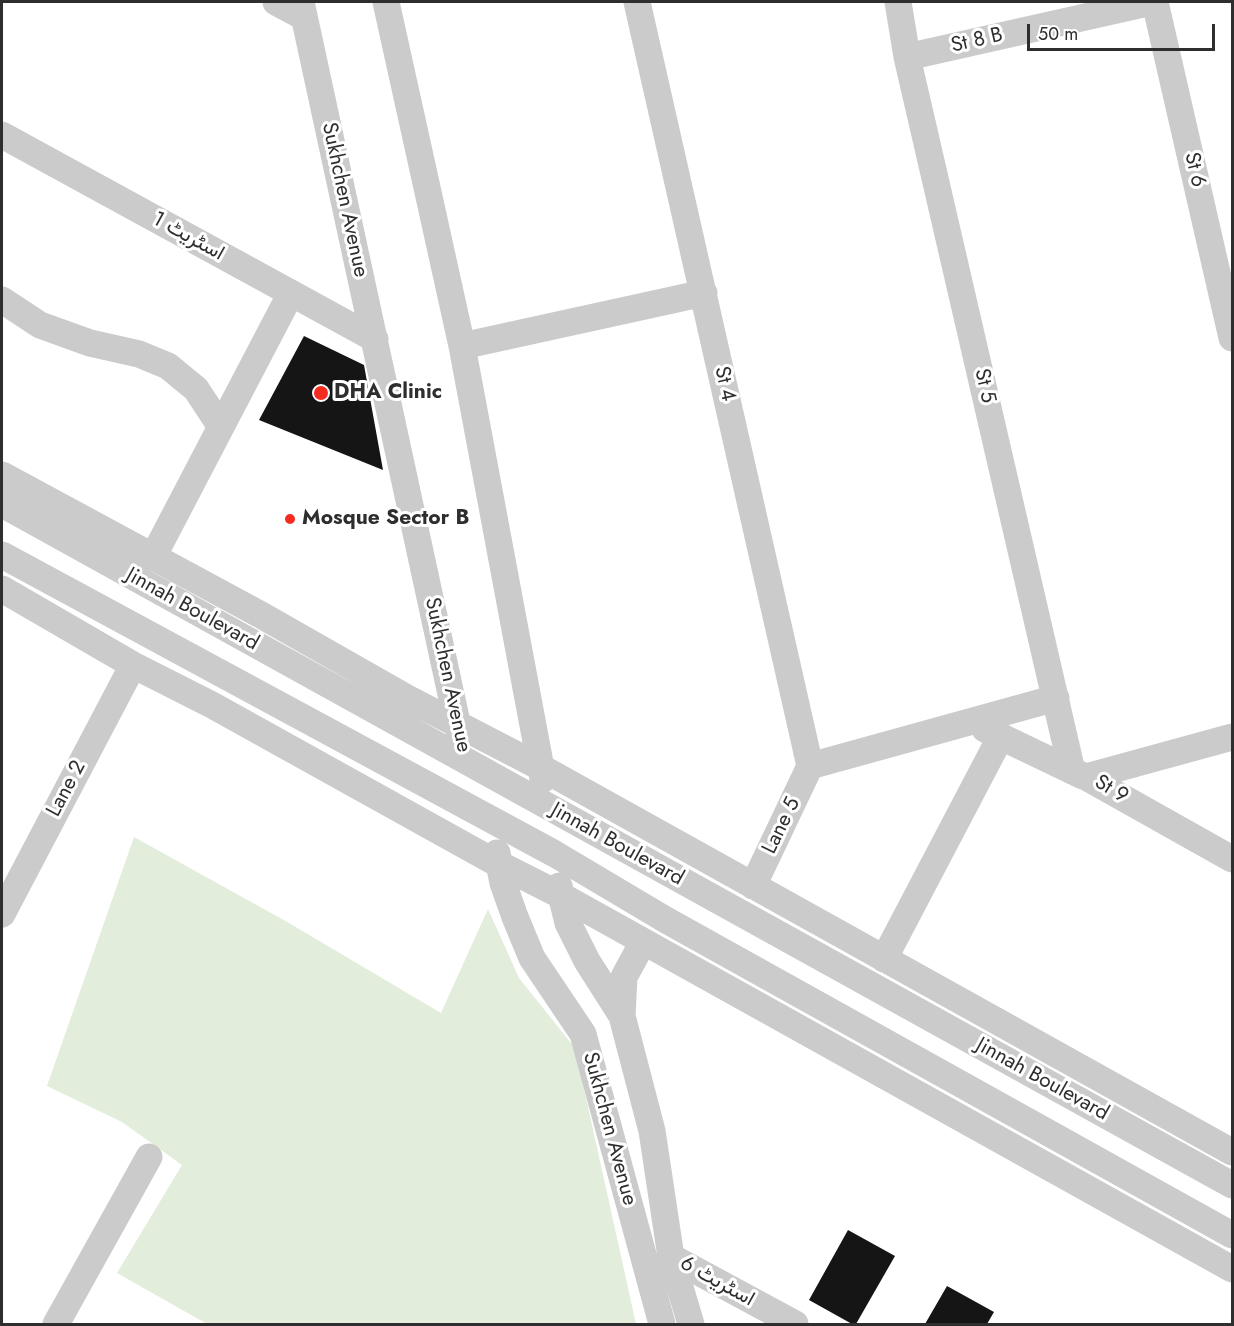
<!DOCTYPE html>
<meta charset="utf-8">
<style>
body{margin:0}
#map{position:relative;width:1234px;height:1326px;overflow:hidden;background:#fff;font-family:Jost,sans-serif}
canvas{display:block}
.frame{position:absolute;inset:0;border:3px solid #2e2e2e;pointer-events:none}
.scale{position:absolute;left:1027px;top:24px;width:188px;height:27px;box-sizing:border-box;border:3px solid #2e2e2e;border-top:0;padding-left:8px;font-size:18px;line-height:21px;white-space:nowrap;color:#2e2e2e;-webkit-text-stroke:4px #fff;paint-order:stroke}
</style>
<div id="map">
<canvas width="1234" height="1326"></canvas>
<div class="frame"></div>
<div class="scale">50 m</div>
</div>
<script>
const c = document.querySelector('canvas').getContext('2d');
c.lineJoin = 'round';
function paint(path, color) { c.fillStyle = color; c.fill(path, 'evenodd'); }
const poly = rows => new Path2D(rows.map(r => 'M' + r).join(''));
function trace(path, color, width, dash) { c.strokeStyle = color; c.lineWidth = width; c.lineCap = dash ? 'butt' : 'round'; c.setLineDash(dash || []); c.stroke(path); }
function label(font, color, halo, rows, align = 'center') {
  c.font = font + ' Jost,Vazirmatn,sans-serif'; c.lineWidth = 6; c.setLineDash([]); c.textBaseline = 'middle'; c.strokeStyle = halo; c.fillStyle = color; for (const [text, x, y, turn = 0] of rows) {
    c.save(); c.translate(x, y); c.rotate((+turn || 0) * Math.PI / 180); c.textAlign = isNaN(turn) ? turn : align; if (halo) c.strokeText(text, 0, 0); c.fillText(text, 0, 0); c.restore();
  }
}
paint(poly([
 [134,837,289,923,441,1013,488,909,519,978,575,1048,636,1324,207,1324,117,1273,182,1165,122,1122,47,1086]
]), '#e2eddb');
paint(poly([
 [304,336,364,365,383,470,259,420],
 [848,1230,895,1256,856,1324,852,1324,809,1300],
 [947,1286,994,1312,987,1324,925,1324]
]), '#151515');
trace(poly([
 [276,2,304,17],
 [301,2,460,736],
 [386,2,462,346,543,779],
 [637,2,810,766],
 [898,2,907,57,1072,771],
 [1155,2,1232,338],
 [907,57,1152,2],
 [2,135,375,339],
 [2,300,40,325,90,343,139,354,168,366,196,389,221,427],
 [462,346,704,293],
 [2,475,261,615,407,698,542,768,1232,1152],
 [2,504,1232,1185],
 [2,555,555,854,666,920,1232,1235],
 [153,557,291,293],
 [2,589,133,665,212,705,491,860,560,895,1232,1269],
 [985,729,1083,776],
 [1232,737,1086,777,1232,859],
 [810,766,1056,698],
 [497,853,503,883,515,917,532,958,583,1034,662,1324],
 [559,886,568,923,587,961,622,1016,652,1131,671,1257,691,1324],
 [753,886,810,766],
 [2,914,133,665],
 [884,959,1001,736],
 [622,1016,624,977,643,942],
 [671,1257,795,1324],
 [56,1324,149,1157]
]), '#cbcbcb', 27);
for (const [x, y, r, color] of [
 [321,393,8,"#f62b20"],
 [290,519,6,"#f62b20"]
]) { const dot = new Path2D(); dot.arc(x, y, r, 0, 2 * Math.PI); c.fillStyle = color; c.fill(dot); trace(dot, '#fff', 2); }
label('21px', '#2e2e2e', '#fff', [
 ["St 8 B",977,41,-13],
 ["St 6",1194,170,77],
 ["Sukhchen Avenue",344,200,78],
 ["اسٹریٹ 1",188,237,29],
 ["St 4",724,384,77],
 ["St 5",984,386,77],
 ["Jinnah Boulevard",192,610,29],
 ["Sukhchen Avenue",447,675,78],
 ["Lane 2",67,789,-62],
 ["St 9",1111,790,31],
 ["Lane 5",782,826,-64],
 ["Jinnah Boulevard",617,845,29],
 ["Jinnah Boulevard",1042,1080,29],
 ["Sukhchen Avenue",609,1129,75],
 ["اسٹریٹ 6",717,1282,29]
]);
label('bold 21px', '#2e2e2e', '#fff', [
 ["DHA Clinic",334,393],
 ["Mosque Sector B",302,519]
], 'left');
</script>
